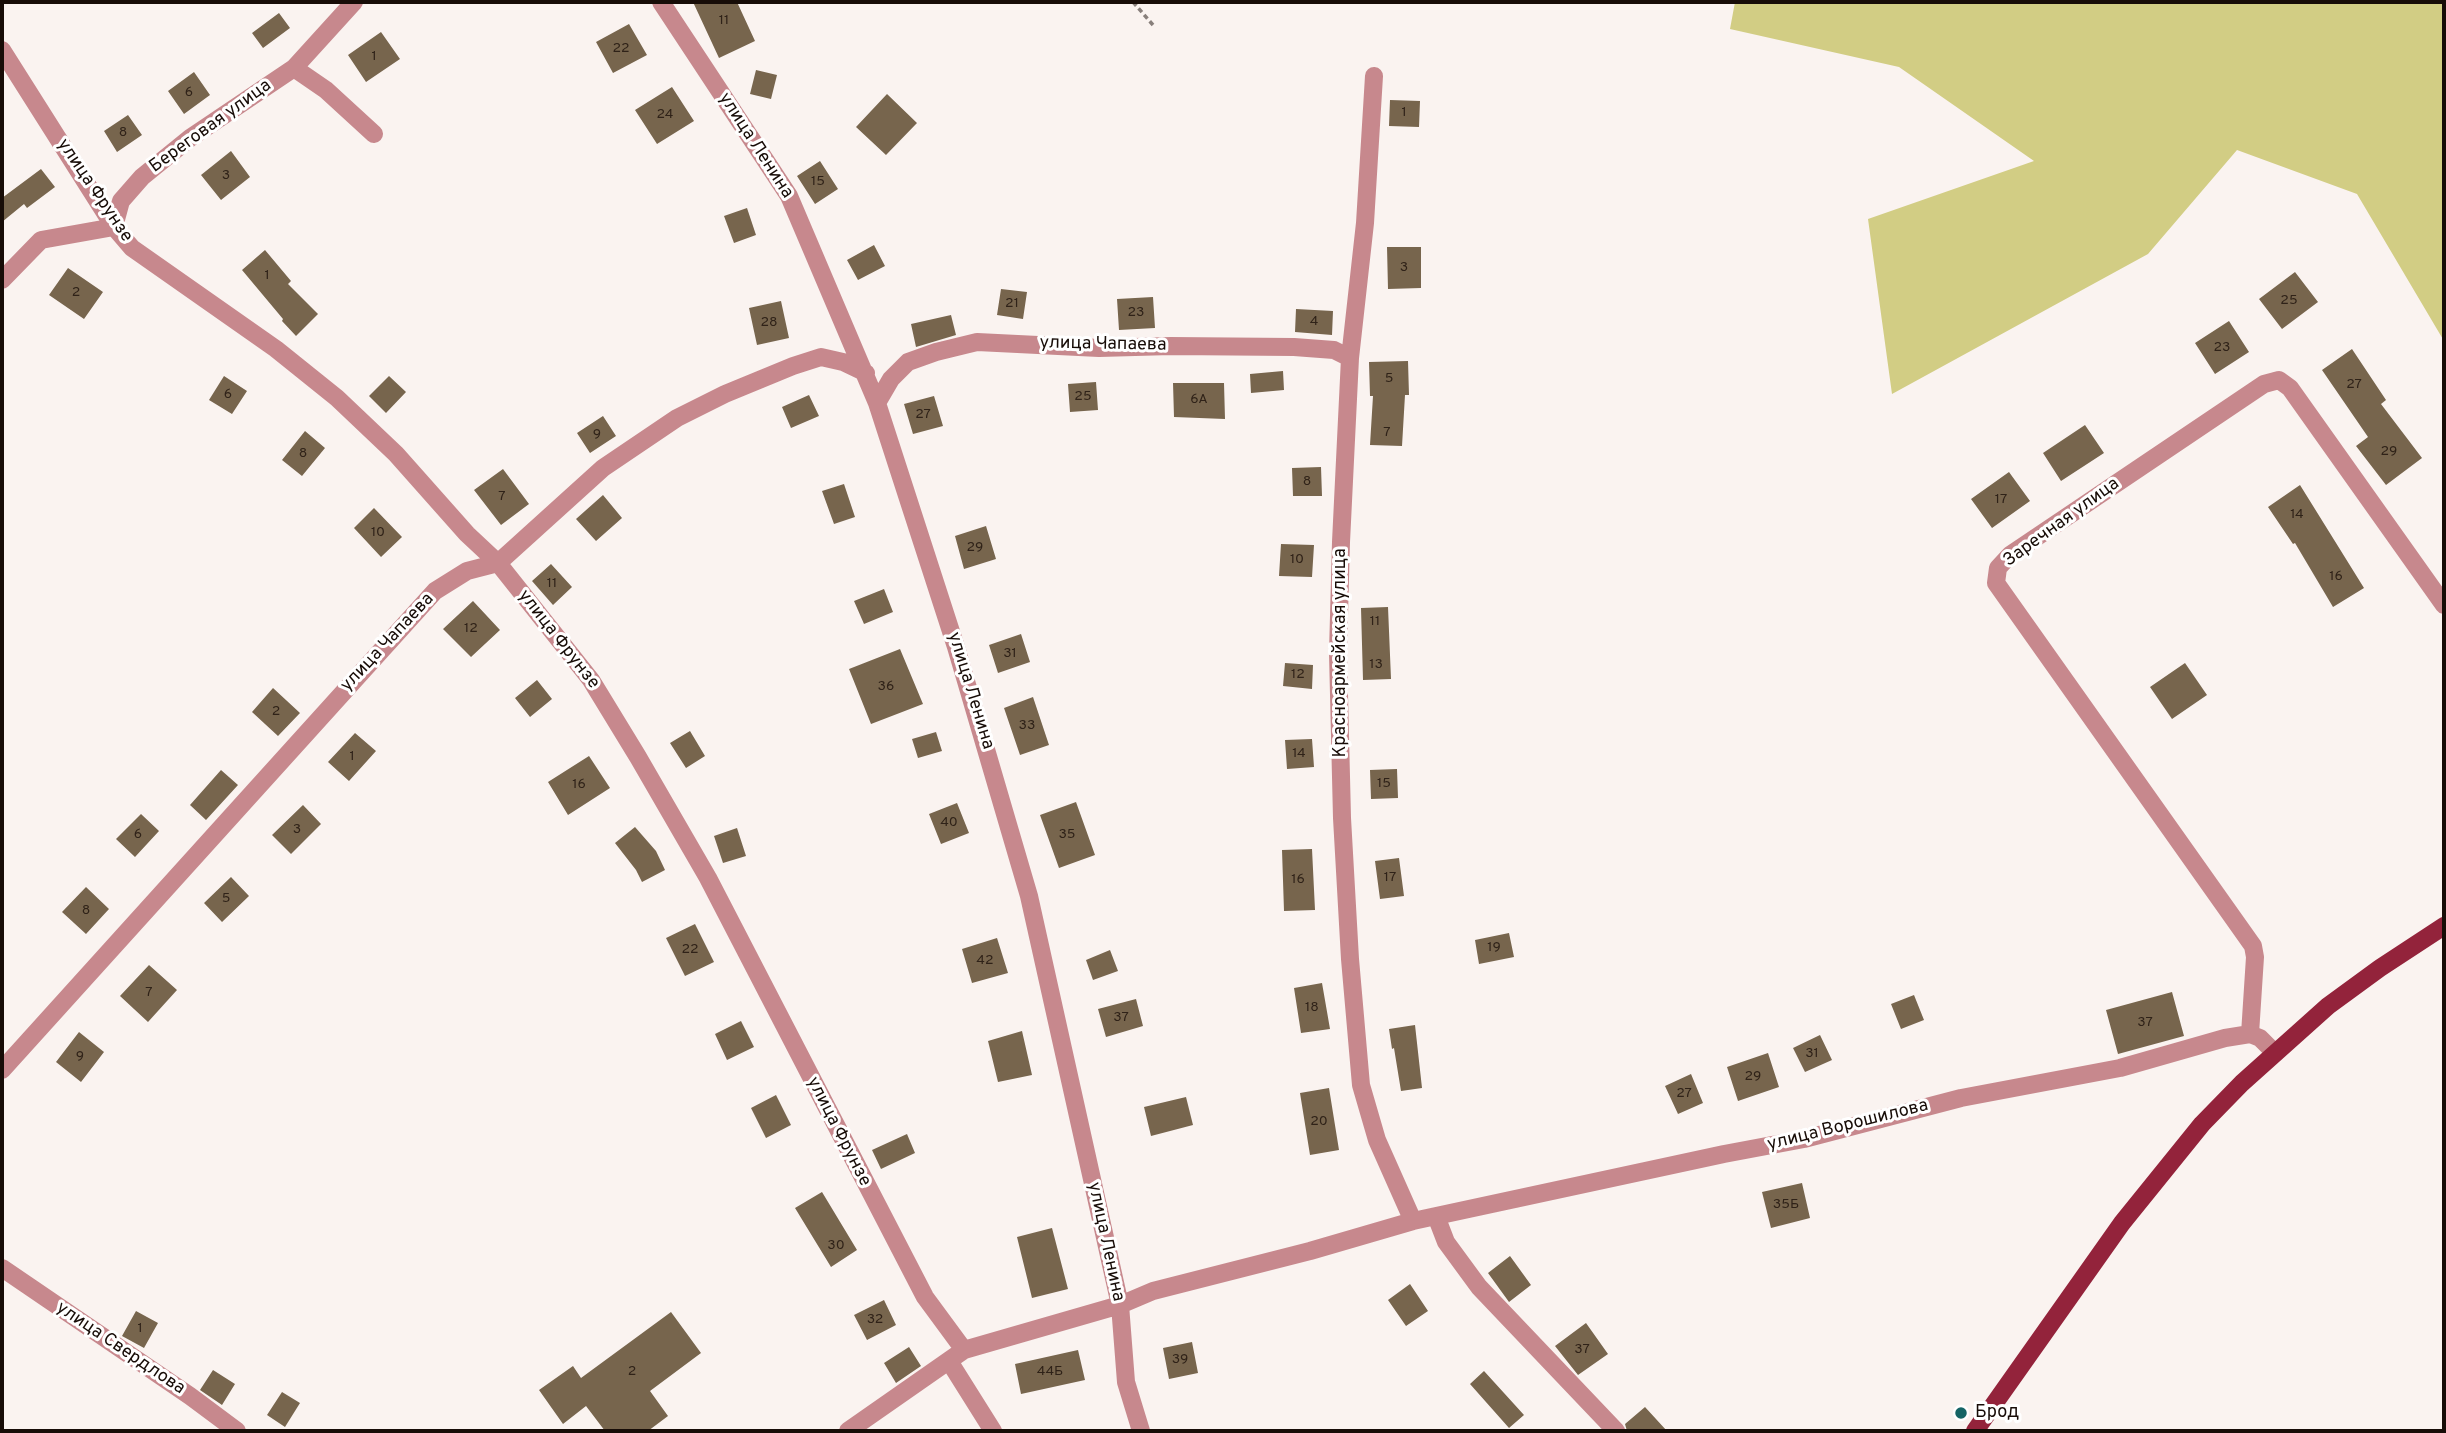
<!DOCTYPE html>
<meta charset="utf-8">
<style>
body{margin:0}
#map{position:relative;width:2446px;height:1433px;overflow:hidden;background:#faf3f0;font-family:Overpass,sans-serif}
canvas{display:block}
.frame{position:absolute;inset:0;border:4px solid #170c07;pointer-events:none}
</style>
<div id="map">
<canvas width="2446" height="1433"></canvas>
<div class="frame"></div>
</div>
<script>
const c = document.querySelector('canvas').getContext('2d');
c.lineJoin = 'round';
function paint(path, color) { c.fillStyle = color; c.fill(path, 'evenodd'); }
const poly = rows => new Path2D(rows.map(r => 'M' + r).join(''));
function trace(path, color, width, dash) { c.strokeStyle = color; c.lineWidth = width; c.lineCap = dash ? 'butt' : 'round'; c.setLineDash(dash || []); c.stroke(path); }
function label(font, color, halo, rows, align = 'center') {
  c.font = font + ' Overpass,sans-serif'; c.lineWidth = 6; c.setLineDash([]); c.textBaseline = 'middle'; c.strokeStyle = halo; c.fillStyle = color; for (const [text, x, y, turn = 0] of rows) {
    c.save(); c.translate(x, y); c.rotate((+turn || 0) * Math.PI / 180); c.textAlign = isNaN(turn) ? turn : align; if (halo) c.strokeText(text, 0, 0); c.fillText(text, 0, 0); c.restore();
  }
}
paint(poly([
 [1735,2,2444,2,2444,341,2357,194,2237,150,2148,254,1892,394,1868,219,2034,161,1899,67,1730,29]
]), '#d2cd84');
paint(poly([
 [693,2,737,2,755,41,719,58],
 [279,13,290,28,263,48,252,33],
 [629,24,647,55,613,73,596,42],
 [381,32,400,59,366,82,348,55],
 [756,70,777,75,771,99,750,94],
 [194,72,210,95,184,114,168,91],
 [672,87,694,121,657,144,635,110],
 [887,94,917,123,886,155,856,127],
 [1390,100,1420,101,1419,127,1389,126],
 [128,115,142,135,117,152,104,131],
 [231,151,250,177,221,200,201,175],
 [820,161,838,189,815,204,797,176],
 [41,169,55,187,27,208,24,204,2,222,2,198],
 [747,208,756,235,734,243,724,216],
 [874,245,885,266,858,280,847,260],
 [1387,247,1421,247,1421,288,1388,289],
 [265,250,291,281,288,284,318,314,296,336,282,321,283,319,242,270],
 [68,268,103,292,84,319,49,295],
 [2295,272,2318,302,2282,329,2259,299],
 [1001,289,1027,292,1023,319,997,315],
 [1153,297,1155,328,1119,330,1117,299],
 [781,301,789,338,757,345,749,308],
 [1296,309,1333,311,1332,335,1295,332],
 [951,315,956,335,916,347,911,324],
 [2229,321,2249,352,2215,374,2195,343],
 [2352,349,2386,400,2381,404,2422,458,2386,485,2356,446,2368,437,2322,370],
 [1408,361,1409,395,1405,395,1402,446,1370,445,1373,396,1370,396,1369,362],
 [1283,371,1284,390,1251,393,1250,374],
 [224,376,247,391,232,414,209,400],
 [389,376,406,392,386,413,369,396],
 [1096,382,1098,410,1070,412,1068,384],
 [1173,383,1224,383,1225,419,1174,417],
 [809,395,819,416,791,428,782,407],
 [934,396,943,426,913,434,904,404],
 [603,416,616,436,590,453,577,433],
 [2085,425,2104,453,2061,481,2043,453],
 [305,431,325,448,302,476,282,460],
 [1321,467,1322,496,1293,496,1292,468],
 [503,469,529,504,501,525,474,490],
 [2009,472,2030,501,1992,528,1971,499],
 [844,484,855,517,834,524,822,491],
 [2300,485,2364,588,2333,607,2295,543,2293,544,2268,507],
 [603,495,622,518,596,541,576,519],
 [374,508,402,537,381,557,354,528],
 [986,526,996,559,964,569,955,536],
 [1281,544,1314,545,1312,577,1279,576],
 [551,564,572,587,553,605,532,581],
 [884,589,893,612,864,624,854,601],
 [473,601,500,630,471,657,443,629],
 [1388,607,1391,679,1363,680,1361,608],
 [1021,634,1030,662,998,673,989,645],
 [900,649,923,704,871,724,849,669],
 [1285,663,1313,665,1312,689,1283,686],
 [2185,663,2207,695,2172,719,2150,687],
 [537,680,552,699,530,717,515,698],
 [273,688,300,713,278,736,252,712],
 [1033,697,1049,745,1020,755,1004,708],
 [690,731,705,756,686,768,670,743],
 [936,732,942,751,918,758,912,739],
 [355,733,376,751,349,781,328,762],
 [1312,739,1314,767,1287,769,1285,740],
 [589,756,610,788,568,815,548,782],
 [1397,769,1398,798,1371,799,1370,770],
 [221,770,238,785,206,820,190,805],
 [1076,802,1095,855,1059,868,1040,815],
 [957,803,969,833,941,844,929,814],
 [303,805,321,824,291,854,272,835],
 [141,814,159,831,135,857,116,839],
 [635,827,656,851,665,870,642,882,636,870,615,843],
 [737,828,746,856,723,863,714,836],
 [1312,849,1315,910,1284,911,1282,850],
 [1399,858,1404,896,1380,899,1375,861],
 [231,877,249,896,222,922,204,903],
 [86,887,109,909,86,934,62,912],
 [695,924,714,962,685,976,666,938],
 [1509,933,1514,957,1479,964,1475,940],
 [997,938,1008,973,972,983,962,949],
 [1110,950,1118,971,1093,980,1086,960],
 [149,965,177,990,148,1022,120,996],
 [1322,983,1330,1029,1301,1033,1294,988],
 [2172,992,2184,1036,2118,1054,2106,1010],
 [1914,995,1924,1020,1901,1029,1891,1004],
 [1136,999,1143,1026,1106,1037,1098,1009],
 [741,1021,754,1047,727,1060,715,1034],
 [1415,1025,1422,1088,1401,1091,1394,1048,1392,1049,1389,1029],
 [1022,1031,1032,1075,998,1082,988,1041],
 [79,1032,104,1052,81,1082,56,1062],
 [1820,1035,1832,1060,1805,1072,1793,1048],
 [1768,1053,1779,1087,1738,1101,1727,1067],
 [1691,1074,1703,1103,1678,1114,1665,1086],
 [1329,1088,1339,1150,1310,1155,1300,1093],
 [776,1095,791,1125,766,1138,751,1108],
 [1186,1097,1193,1125,1151,1136,1144,1107],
 [907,1134,915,1153,881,1169,872,1150],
 [1802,1183,1810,1218,1771,1228,1762,1192],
 [822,1192,857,1250,831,1267,795,1208],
 [1052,1228,1068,1289,1032,1298,1017,1237],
 [1510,1256,1531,1285,1509,1302,1488,1273],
 [1410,1284,1428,1311,1406,1326,1388,1300],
 [884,1300,896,1325,867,1340,854,1315],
 [136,1311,158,1323,144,1348,122,1336],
 [671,1312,701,1353,650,1391,668,1416,648,1431,605,1431,586,1406,563,1424,539,1390,573,1366,581,1378],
 [1586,1323,1608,1354,1578,1375,1555,1346],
 [1192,1342,1198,1373,1169,1379,1163,1348],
 [909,1347,921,1366,896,1383,884,1363],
 [1078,1350,1085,1380,1021,1394,1015,1364],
 [213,1370,235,1384,222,1405,200,1390],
 [1484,1371,1524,1415,1509,1428,1470,1384],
 [282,1392,300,1403,285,1427,267,1415],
 [1645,1407,1667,1431,1627,1431,1625,1424]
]), '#77654d');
trace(poly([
 [1133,2,1153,25]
]), '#887f7b', 3.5, [5, 3.5]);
trace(poly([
 [661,2,789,196,877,403,956,647,1029,896,1120,1305,1126,1382,1141,1431],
 [2,50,114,227,132,248,276,349,337,398,396,454,467,534,498,563,591,680,638,757,708,878,925,1297,964,1350],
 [294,68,326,90,374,134],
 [1374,76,1365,223,1350,358,1341,542,1338,653,1342,818,1350,959,1361,1085,1377,1140,1413,1221],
 [2,280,41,240,114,227,121,201,142,177,190,138,294,68,354,2],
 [877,403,891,379,908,362,936,352,977,342,1099,348,1171,346,1294,347,1334,350,1350,358],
 [2250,1034,2255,957,2253,946,1996,583,1998,568,2010,555,2264,384,2279,380,2290,388,2444,605],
 [2,1070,435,591,467,571,498,563,603,468,677,418,725,394,793,366,821,357,843,362,866,373],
 [1436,1216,1446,1242,1479,1287,1616,1431],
 [2,1268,190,1396,237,1431],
 [949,1361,993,1431],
 [848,1431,964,1350,1120,1305,1153,1291,1310,1251,1413,1221,1724,1154,1804,1139,1961,1098,2120,1068,2225,1038,2250,1034,2260,1038,2275,1053]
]), '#c7888d', 18);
trace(poly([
 [1975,1431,2122,1223,2202,1124,2242,1083,2328,1006,2380,968,2444,926]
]), '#93233b', 18);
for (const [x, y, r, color] of [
 [1961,1413,7,"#156465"]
]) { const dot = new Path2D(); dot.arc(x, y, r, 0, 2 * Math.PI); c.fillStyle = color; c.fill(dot); trace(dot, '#fff', 2.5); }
label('14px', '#2f2218', null, [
 ["11",724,21],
 ["22",621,49],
 ["1",374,57],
 ["6",189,93],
 ["1",1404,113],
 ["24",665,115],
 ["8",123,133],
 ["3",226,176],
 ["15",818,182],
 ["3",1404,268],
 ["1",267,276],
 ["2",76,293],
 ["25",2289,301],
 ["21",1012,304],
 ["23",1136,313],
 ["4",1314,322],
 ["28",769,323],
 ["23",2222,348],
 ["5",1389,379],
 ["27",2354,385],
 ["6",228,395],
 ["25",1083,397],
 ["6А",1199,400],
 ["27",923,415],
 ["7",1387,433],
 ["9",597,435],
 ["29",2389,452],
 ["8",303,454],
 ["8",1307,482],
 ["7",502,497],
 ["17",2001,500],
 ["14",2297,515],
 ["10",378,533],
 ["29",975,548],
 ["10",1297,560],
 ["16",2336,577],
 ["11",552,584],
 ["11",1375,622],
 ["12",471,629],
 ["31",1010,654],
 ["13",1376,665],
 ["12",1298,675],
 ["36",886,687],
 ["2",276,712],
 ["33",1027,726],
 ["14",1299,754],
 ["1",352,757],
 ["15",1384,784],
 ["16",579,785],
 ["40",949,823],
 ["3",297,830],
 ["6",138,835],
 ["35",1067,835],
 ["17",1390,878],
 ["16",1298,880],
 ["5",226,899],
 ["8",86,911],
 ["19",1494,948],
 ["22",690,950],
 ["42",985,961],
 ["7",149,993],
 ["18",1312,1008],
 ["37",1121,1018],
 ["37",2145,1023],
 ["31",1812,1054],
 ["9",80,1057],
 ["29",1753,1077],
 ["27",1684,1094],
 ["20",1319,1122],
 ["35Б",1786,1205],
 ["30",836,1246],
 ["32",875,1320],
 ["1",140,1329],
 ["37",1582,1350],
 ["39",1180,1360],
 ["2",632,1372],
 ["44Б",1050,1372]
]);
label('18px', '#170c07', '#fff', [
 ["Береговая улица",211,127,-36],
 ["улица Ленина",755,146,57],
 ["улица Фрунзе",94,191,56],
 ["улица Чапаева",1103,345,1],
 ["Заречная улица",2062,523,-36],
 ["улица Фрунзе",558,640,52],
 ["улица Чапаева",388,643,-47],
 ["Красноармейская улица",1341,653,-90],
 ["улица Ленина",970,691,73],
 ["улица Ворошилова",1848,1126,-14],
 ["улица Фрунзе",838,1132,63],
 ["улица Ленина",1105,1242,78],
 ["улица Свердлова",120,1349,34]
]);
label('18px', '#170c07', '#fff', [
 ["Брод",1975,1413]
], 'left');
</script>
